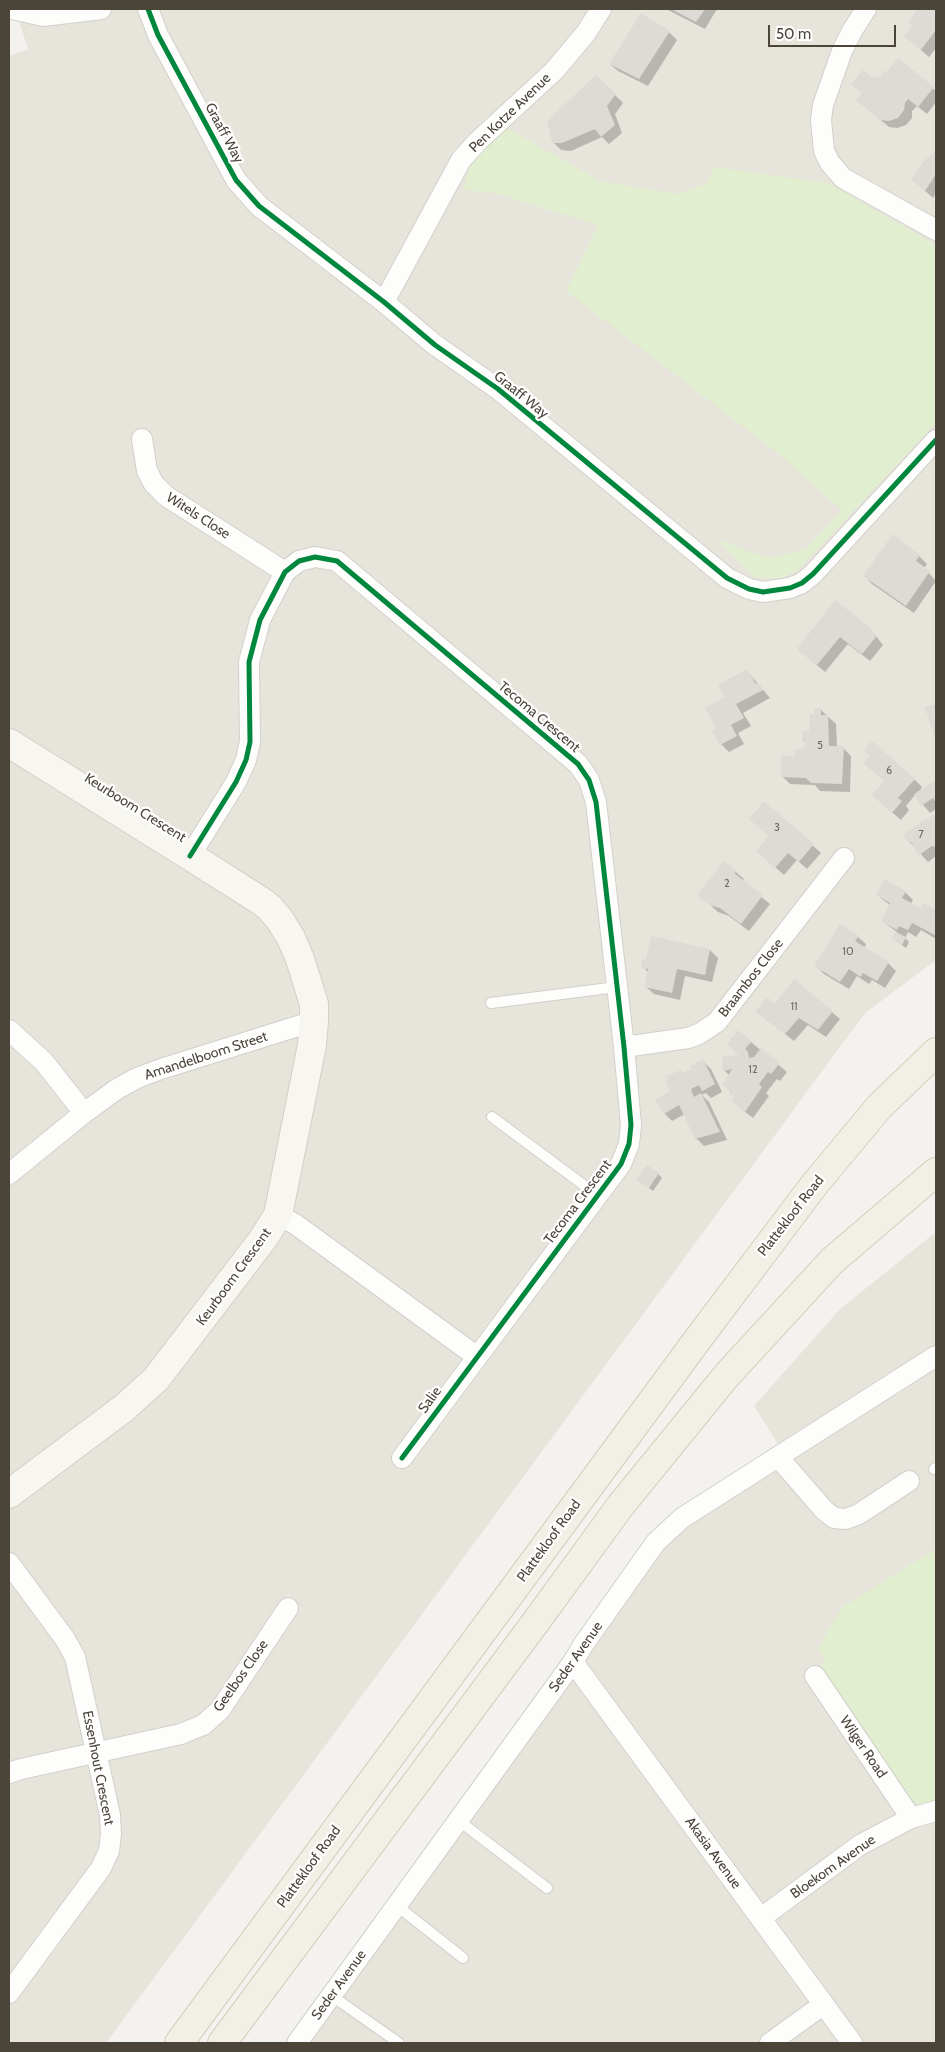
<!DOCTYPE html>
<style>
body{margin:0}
#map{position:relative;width:945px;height:2052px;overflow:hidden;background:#f4f2ee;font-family:Cabin,sans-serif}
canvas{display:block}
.frame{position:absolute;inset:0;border:10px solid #4b4439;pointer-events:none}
.scale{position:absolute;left:768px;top:25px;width:128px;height:22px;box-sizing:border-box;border:2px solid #4b4439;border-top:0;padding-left:6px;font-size:15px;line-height:18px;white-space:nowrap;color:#4b4439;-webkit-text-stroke:4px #fff;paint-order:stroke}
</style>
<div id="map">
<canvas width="945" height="2052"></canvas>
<div class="frame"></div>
<div class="scale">50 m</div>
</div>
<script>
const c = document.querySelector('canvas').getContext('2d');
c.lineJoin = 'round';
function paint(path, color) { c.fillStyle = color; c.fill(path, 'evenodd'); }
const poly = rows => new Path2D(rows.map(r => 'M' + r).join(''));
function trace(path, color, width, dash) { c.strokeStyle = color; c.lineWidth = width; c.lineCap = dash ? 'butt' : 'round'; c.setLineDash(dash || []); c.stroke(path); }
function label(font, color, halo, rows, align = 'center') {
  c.font = font + ' Cabin,sans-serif'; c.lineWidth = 4.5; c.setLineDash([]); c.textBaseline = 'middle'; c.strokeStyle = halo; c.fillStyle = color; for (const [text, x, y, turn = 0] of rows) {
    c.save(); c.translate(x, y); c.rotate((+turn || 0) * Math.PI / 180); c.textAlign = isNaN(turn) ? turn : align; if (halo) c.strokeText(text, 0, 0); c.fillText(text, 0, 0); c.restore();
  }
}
paint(poly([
 [10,9,936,9,936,960,865,1013,106,2043,9,2043,9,56,28,49,16,12],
 [936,1232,936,2043,292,2043,655,1541,783,1452,754,1406,840,1309]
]), '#e7e4dc');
paint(poly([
 [507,128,600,181,678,194,707,183,714,167,828,183,936,245,936,423,798,570,780,579,754,577,716,539,768,558,806,549,842,510,775,451,566,291,598,225,495,193,464,190,469,165],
 [936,1549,936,1803,924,1806,917,1805,908,1797,820,1667,825,1659,818,1649,841,1608]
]), '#e1eecf');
paint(poly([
 [666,9,717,9,705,29],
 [920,9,936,9,936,48,929,57,906,37,914,26,910,22],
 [669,32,677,40,648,86,618,71,610,64],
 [898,60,936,91,936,102,927,114,917,106,912,111,912,118,906,125,897,128,889,127,857,100,874,80,878,80,888,74],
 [596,76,623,103,615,114,622,133,609,144,602,137,571,151,561,150,553,142],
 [936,153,936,193,933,198,912,179,926,160],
 [919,556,927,564,924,568,936,581,914,613,872,584,865,576],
 [835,602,871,630,883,645,870,661,848,644,825,672,798,649],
 [746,670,770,698,743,713,751,726,738,733,744,744,729,752,721,744,718,729,727,697],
 [820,709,836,724,837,747,843,748,851,756,850,792,820,791,815,785,790,784,782,776,796,757,805,751,806,742,803,740,810,733,816,716],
 [914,779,922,787,918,793,936,781,936,809,930,813,915,795,906,806,909,810,901,820,881,803],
 [765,803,821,853,807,869,797,860,784,875,766,859,770,837],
 [936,817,936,856,928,862,908,840],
 [736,872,744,879,742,881,770,904,749,931,729,916,718,912,699,895],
 [905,892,913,900,911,904,921,909,924,905,936,911,936,939,921,930,916,937,908,932,905,938,909,942,906,948,893,939,897,932,882,921,890,905,877,895],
 [858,937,866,944,864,948,888,963,896,971,885,988,872,980,869,984,857,976,849,989,824,974,816,966],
 [710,950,718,958,712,982,685,976,680,1000,654,994,646,987,649,973,643,967],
 [795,981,840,1019,826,1037,808,1025,794,1041,757,1012,775,1005],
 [751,1042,787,1072,780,1081,777,1079,766,1093,769,1096,753,1118,740,1108,735,1097,724,1084,730,1076,724,1070,741,1056,728,1044],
 [703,1061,711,1069,722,1092,711,1098,706,1093,702,1095,709,1102,727,1140,704,1146,696,1138,685,1114,672,1121,664,1113,680,1071,683,1074,693,1069],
 [658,1174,662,1178,653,1191,638,1180]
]), '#0003');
paint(poly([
 [671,9,705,9,696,22],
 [918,9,936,9,936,30,921,50,904,37,913,26,908,22],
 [641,13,670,31,639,79,609,64],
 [898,58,934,87,918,107,908,99,905,103,904,110,898,118,889,121,880,120,856,100,862,93,851,84,863,70,873,78,875,76,878,78,885,70,887,72],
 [596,75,616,94,607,106,615,125,601,137,595,129,562,143,552,143,547,121],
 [936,151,936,174,925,191,911,179,925,160],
 [893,534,920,555,916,561,930,571,906,606,863,576],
 [835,600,872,629,876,637,862,654,840,637,817,665,797,649],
 [747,669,755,683,760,684,763,690,736,704,744,718,731,725,737,736,720,745,712,731,716,728,705,708,725,697,718,685],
 [936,704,936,741,925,707],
 [815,708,821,708,821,715,828,715,829,746,844,746,842,784,811,783,806,778,781,777,781,755,795,756,795,749,804,749,805,740,802,740,802,731,809,731,810,714,814,714],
 [872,741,915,779,898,798,902,801,892,813,872,795,884,781,863,763,870,756,864,751],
 [936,780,936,803,933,798,921,806,914,794],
 [764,801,814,844,799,862,788,853,775,868,756,851,769,836,749,819],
 [933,815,934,817,936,816,936,847,932,846,919,855,911,842,907,841,904,837,905,833],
 [724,861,737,871,734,873,763,895,741,924,720,908,709,905,697,895],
 [884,879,906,891,902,898,921,908,923,903,936,910,935,935,912,923,908,930,899,926,897,930,881,921,890,903,876,895],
 [840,924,859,936,855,941,889,962,877,981,863,973,861,977,849,969,840,982,814,966],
 [896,932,906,937,902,945,891,939],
 [651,936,710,949,705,975,677,969,672,993,644,987,648,969,641,968,643,958,646,959],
 [794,979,833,1011,818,1030,799,1018,785,1034,755,1012,767,997,775,1004],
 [738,1030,752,1041,745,1049,748,1052,749,1058,754,1057,761,1048,780,1063,771,1074,768,1072,759,1084,762,1087,745,1112,731,1100,734,1097,729,1093,731,1091,722,1085,732,1069,723,1071,722,1056,739,1055,727,1044],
 [703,1059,715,1084,702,1091,699,1085,691,1089,694,1097,701,1093,720,1132,695,1139,679,1105,664,1114,655,1100,670,1091,665,1081,668,1080,666,1076,681,1070,682,1073,692,1069,690,1066],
 [647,1165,659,1173,649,1188,636,1180]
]), '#dedbd6');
const lane = poly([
 [491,1003,617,987],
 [492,1117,597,1195],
 [934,1469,936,1468],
 [458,1820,547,1888],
 [396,1905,463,1958],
 [332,1996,399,2043]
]);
const street = poly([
 [12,9,43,16,101,9],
 [148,9,158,35,236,180,259,206,384,302,435,345,498,389,727,578,749,589,763,592,790,588,802,583,813,574,936,440],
 [866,9,852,31,842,51,823,105,821,120,824,151,830,163,843,178,936,230],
 [384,302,461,160,478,141,554,71,586,33,601,9],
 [142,439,147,471,154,484,166,496,285,572],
 [190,856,236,782,246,760,250,742,249,662,260,620,285,572,299,561,315,557,337,561,578,764,589,780,596,802,624,1047,631,1125,629,1144,621,1164,402,1458],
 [9,1030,44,1062,84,1113],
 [624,1047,688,1038,699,1034,717,1022,844,858],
 [9,1174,84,1113,117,1089,137,1078,161,1069,314,1021],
 [278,1215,295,1224,476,1356],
 [778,1457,824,1510,834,1518,846,1519,859,1514,909,1481],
 [9,1563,65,1639,75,1657,110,1815,111,1834,109,1851,101,1868,9,1993],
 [573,1662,852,2043],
 [815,1676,911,1818],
 [9,1773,21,1769,181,1734,203,1725,220,1710,288,1608],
 [761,1918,860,1845,911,1818,936,1811],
 [297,2043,573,1662,583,1645,656,1542,682,1518,936,1356],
 [770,2043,824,2004]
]);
const secondary = poly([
 [9,743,190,856,261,901,270,908,280,920,291,938,300,959,314,1004,314,1021,312,1045,278,1215,263,1239,156,1379,124,1408,9,1494]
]);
const primary = poly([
 [179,2043,698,1339,814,1185,879,1107,936,1052],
 [222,2043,535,1623,621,1505,727,1375,832,1261,936,1172]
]);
trace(lane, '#d2d0cb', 12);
trace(street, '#d2d0cb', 22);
trace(secondary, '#d3cfc5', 30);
trace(primary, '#d6cebb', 30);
trace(lane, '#fdfdfc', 10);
trace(street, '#fdfdfc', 20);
trace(secondary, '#f7f6f1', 28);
trace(primary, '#f2efe6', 28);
trace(poly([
 [148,9,158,35,236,180,259,206,384,302,435,345,498,389,727,578,749,589,763,592,790,588,802,583,813,574,936,440],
 [190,856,236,782,246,760,250,742,249,662,260,620,285,572,299,561,315,557,337,561,578,764,589,780,596,802,624,1047,631,1125,629,1144,621,1164,402,1458]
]), '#00873e', 5);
label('11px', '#706a61', null, [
 ["5",820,746],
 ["6",889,771],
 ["3",777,828],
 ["7",921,835],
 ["2",727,884],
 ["10",848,952],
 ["11",794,1007],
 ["12",753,1070]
]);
label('14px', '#4b4439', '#fff', [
 ["Pen Kotze Avenue",510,113,-44],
 ["Graaff Way",224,133,62],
 ["Graaff Way",521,395,39],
 ["Witels Close",198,516,33],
 ["Tecoma Crescent",539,717,40],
 ["Keurboom Crescent",135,808,32],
 ["Braambos Close",751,978,-52],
 ["Amandelboom Street",206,1056,-18],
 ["Tecoma Crescent",578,1202,-53],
 ["Plattekloof Road",791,1216,-52],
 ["Keurboom Crescent",234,1277,-54],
 ["Salie",430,1400,-54],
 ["Plattekloof Road",549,1541,-54],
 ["Seder Avenue",576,1657,-55],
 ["Geelbos Close",241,1676,-55],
 ["Wilger Road",863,1747,56],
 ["Essenhout Crescent",98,1768,79],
 ["Akasia Avenue",713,1853,54],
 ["Plattekloof Road",309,1867,-54],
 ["Bloekom Avenue",833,1867,-35],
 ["Seder Avenue",339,1985,-54]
]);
</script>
